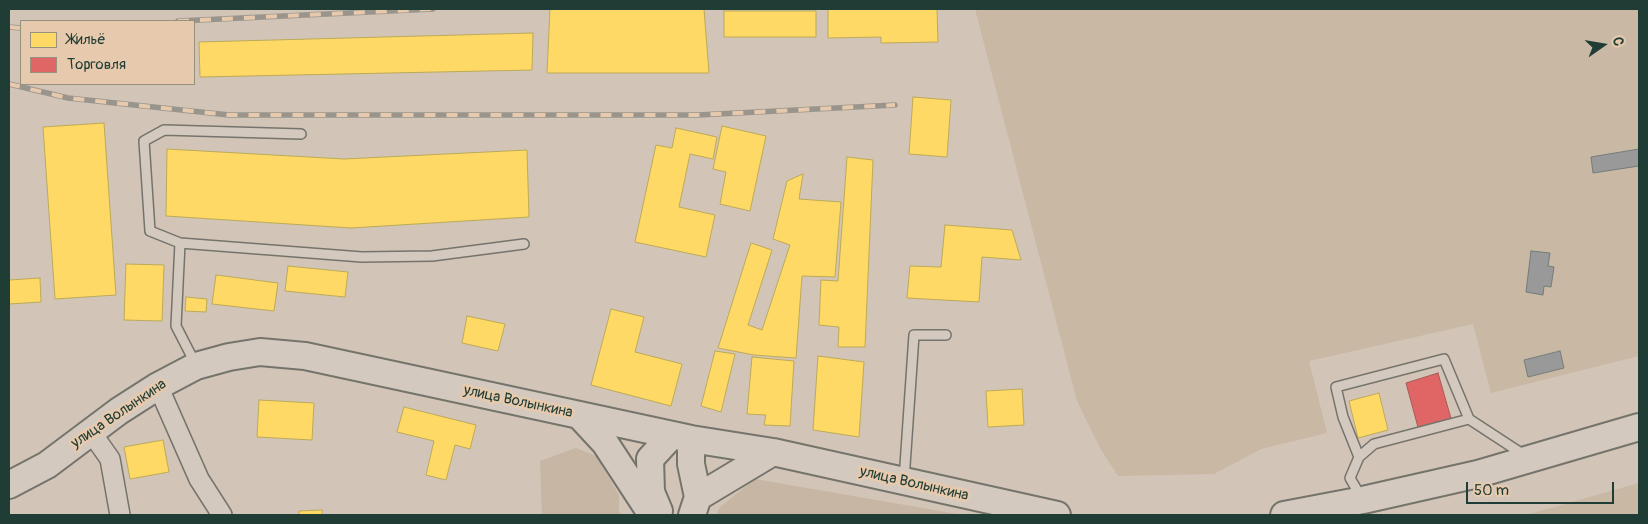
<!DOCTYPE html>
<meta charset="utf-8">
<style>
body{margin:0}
#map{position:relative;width:1648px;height:524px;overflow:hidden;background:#d2c4b6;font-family:Pangolin,sans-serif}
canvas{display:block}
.frame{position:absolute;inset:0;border:10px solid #1f3d34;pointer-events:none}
.legend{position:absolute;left:20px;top:20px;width:175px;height:65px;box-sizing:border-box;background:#e7caae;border:1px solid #97927d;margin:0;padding:6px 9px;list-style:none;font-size:15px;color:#1f3d34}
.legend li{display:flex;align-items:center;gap:10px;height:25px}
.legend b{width:25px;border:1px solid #97927d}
.north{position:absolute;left:1578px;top:20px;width:50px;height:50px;-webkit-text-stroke:4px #e7caae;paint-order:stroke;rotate:77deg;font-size:14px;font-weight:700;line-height:20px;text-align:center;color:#1f3d34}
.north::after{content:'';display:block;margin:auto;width:18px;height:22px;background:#1f3d34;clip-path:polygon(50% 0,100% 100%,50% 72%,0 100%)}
.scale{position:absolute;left:1466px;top:482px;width:148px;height:22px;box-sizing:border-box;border:2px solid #1f3d34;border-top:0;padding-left:6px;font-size:15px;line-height:18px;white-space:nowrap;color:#1f3d34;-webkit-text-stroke:4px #e7caae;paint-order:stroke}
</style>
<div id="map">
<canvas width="1648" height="524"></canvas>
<div class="frame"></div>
<ul class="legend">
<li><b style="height:14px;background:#ffd966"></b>Жильё</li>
<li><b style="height:14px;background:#e06666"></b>Торговля</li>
</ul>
<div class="north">С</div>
<div class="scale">50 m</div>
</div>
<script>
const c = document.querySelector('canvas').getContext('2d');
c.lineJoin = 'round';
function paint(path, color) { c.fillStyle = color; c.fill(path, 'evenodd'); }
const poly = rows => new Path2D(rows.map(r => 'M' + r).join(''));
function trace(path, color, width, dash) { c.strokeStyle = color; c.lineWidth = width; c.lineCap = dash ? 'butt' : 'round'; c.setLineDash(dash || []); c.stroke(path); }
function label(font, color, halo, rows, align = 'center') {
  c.font = font + ' Pangolin,sans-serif'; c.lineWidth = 5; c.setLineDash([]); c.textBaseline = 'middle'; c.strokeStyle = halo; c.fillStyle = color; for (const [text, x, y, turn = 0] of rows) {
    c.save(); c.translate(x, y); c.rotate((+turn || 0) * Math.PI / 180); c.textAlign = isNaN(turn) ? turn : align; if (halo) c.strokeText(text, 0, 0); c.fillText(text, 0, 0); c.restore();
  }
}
paint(poly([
 [975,9,1639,9,1639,356,1491,393,1473,324,1309,361,1327,433,1261,449,1214,474,1118,476,1100,448,1077,401],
 [1639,483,1639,515,1526,515]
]), '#c8b8a4');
paint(poly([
 [576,448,596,456,619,495,619,511,621,515,542,515,540,461],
 [755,479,963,515,716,515,720,507]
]), '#c6b6a3');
const homes = poly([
 [550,9,704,9,709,73,547,73,550,9],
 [828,9,937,9,938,42,881,43,881,37,828,38,828,9],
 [724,11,816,11,816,37,724,37,724,11],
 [533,33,532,70,200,77,199,42,533,33],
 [913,97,951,100,947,157,909,154,913,97],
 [104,123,116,295,55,299,43,127,104,123],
 [722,126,766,136,750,211,720,204,726,172,713,169,722,126],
 [676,128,717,137,713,159,690,154,679,207,715,215,706,257,635,242,656,145,672,148,676,128],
 [167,149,344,159,527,150,529,217,351,228,166,216,167,149],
 [847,157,873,160,865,347,838,347,839,327,819,325,821,280,838,281,847,157],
 [803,174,799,199,841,202,835,277,802,276,796,358,754,355,718,348,751,243,772,250,748,325,762,330,790,245,773,239,787,181,803,174],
 [945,225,1012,230,1021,260,982,257,979,302,907,298,910,266,941,267,945,225],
 [126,264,164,265,162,321,124,320,126,264],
 [288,266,348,272,345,297,285,291,288,266],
 [216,275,278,283,274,311,212,304,216,275],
 [40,278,41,302,9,304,9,280,40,278],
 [186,297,207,299,206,312,185,311,186,297],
 [611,309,644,317,635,352,682,364,671,406,591,385,611,309],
 [467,316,505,324,498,351,462,343,467,316],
 [715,351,735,354,721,412,701,406,715,351],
 [818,356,864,362,859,437,813,430,818,356],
 [752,357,794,361,790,426,764,425,766,415,747,414,752,357],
 [1022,389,1024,425,988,427,986,391,1022,389],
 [1379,393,1388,430,1358,438,1349,401,1379,393],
 [259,400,314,403,312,440,257,437,259,400],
 [404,407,476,425,470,449,455,445,446,480,426,475,434,441,397,432,404,407],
 [163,440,169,472,130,479,124,447,163,440],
 [322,510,322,515,299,515,299,511,322,510]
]);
paint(homes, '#ffd966');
trace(homes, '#bcaa57', 1);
const shops = poly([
 [1438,373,1452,422,1419,431,1406,383,1438,373]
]);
paint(shops, '#e06666');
trace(shops, '#a65a57', 1);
const industry = poly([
 [1639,149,1639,166,1593,173,1591,157,1639,149],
 [1531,251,1550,253,1548,266,1554,267,1551,287,1544,286,1543,295,1526,292,1531,251],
 [1560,351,1564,368,1528,377,1524,360,1560,351]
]);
paint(industry, '#999');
trace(industry, '#747d7b', 1);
const lane = poly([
 [180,243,150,231,144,141,164,130,301,134],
 [195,363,176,326,180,243,362,257,432,256,524,244],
 [1359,457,1343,417,1336,387,1444,359,1469,419],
 [904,480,914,335,946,335],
 [1361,497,1350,478,1359,457,1374,444,1469,419,1524,455]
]);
const street = poly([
 [158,386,199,479,222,515],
 [91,432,110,459,120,515]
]);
const secondary = poly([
 [579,415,605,443,652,515],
 [691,439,691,464,698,497],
 [9,485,47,465,119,411,158,386,196,366,229,357,260,352,305,356,691,439,773,452,1057,515],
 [659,511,651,492,650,459,672,435],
 [692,515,698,497,773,452],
 [1284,515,1363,500,1478,474,1639,427]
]);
trace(lane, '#75746c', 12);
trace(street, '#75746c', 22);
trace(secondary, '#75746c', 30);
trace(lane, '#d4c9bf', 9);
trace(street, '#d4c9bf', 19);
trace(secondary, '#d4c9bf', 26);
const rail = poly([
 [178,21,433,9],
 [9,27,21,28],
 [9,84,68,98,229,115,698,115,895,105]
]);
trace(rail, '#99958c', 5.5);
trace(rail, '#e7caae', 4, [11]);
label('15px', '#1f3d34', '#e7caae', [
 ["улица Волынкина",518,402,12],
 ["улица Волынкина",119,414,-34],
 ["улица Волынкина",914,484,13]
]);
</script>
